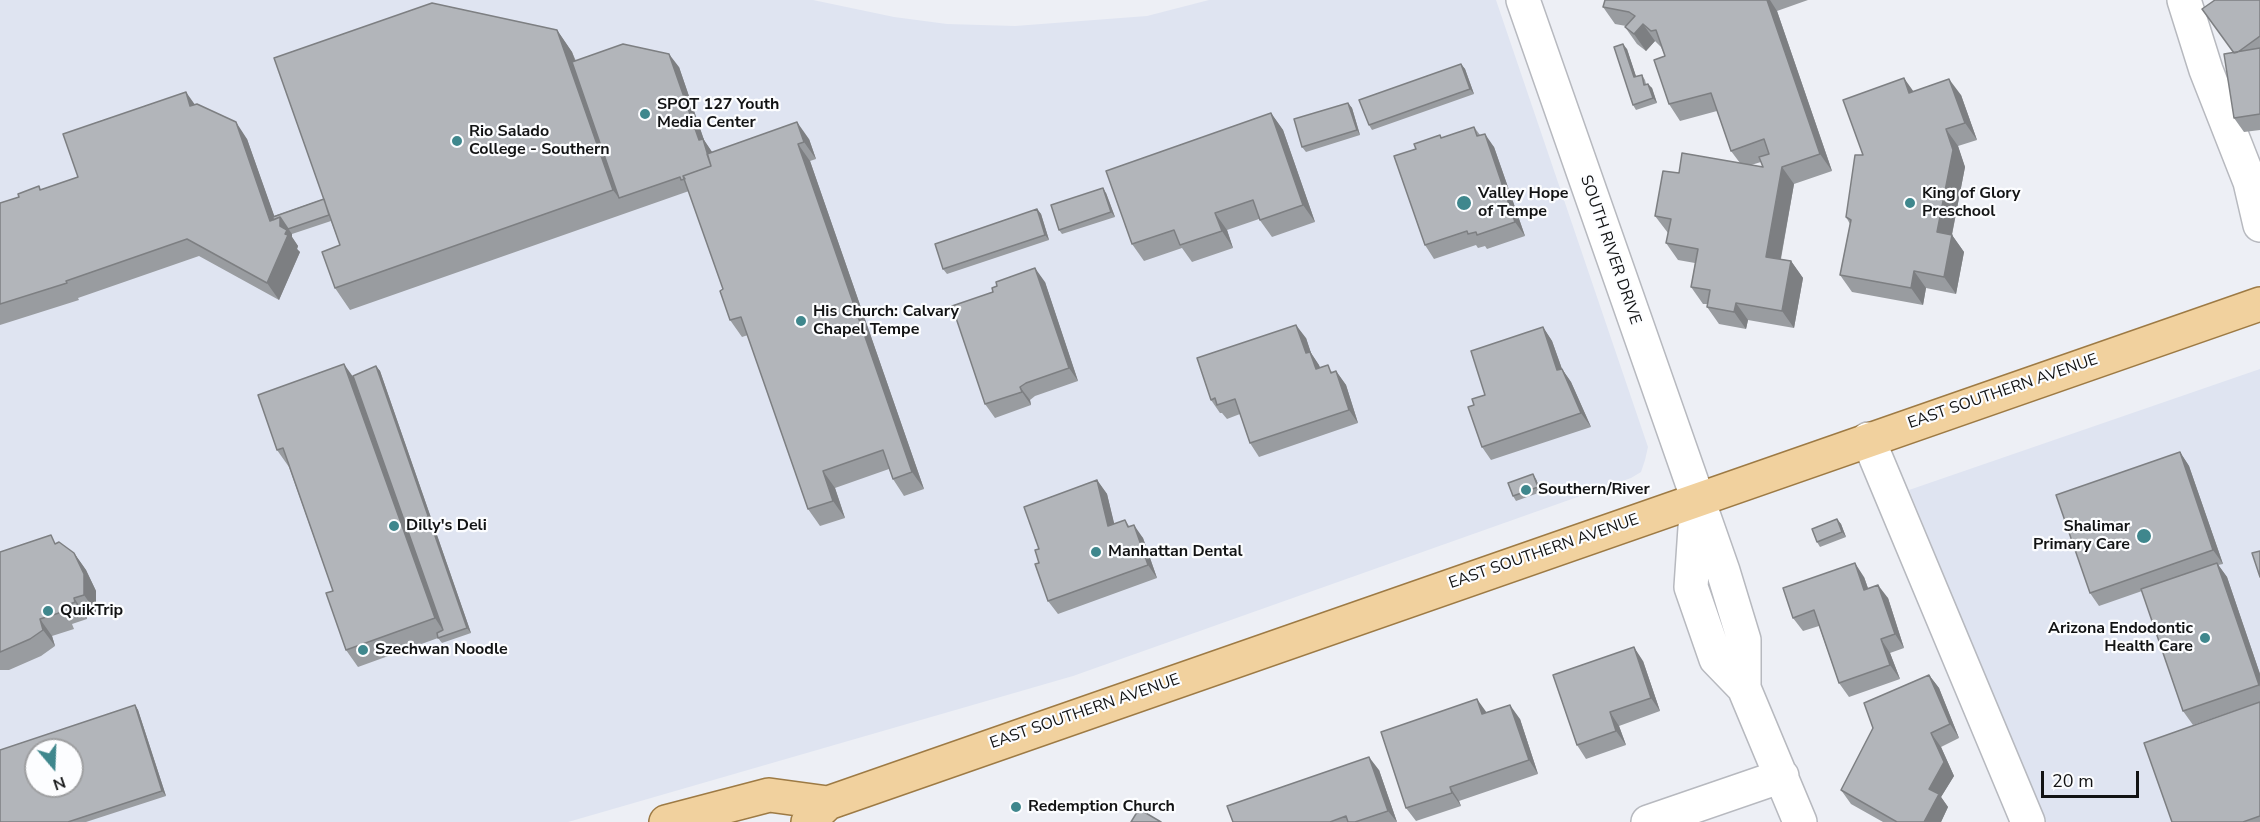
<!DOCTYPE html>
<style>
body{margin:0}
#map{position:relative;width:2260px;height:822px;overflow:hidden;background:#edeff5;font-family:"Nunito Sans",sans-serif}
canvas{display:block}
.north{position:absolute;left:24px;top:738px;width:60px;height:60px;box-sizing:border-box;background:#fcfdff;border:2px solid #9e9fa1;border-radius:50%;rotate:161deg;font-size:16px;font-weight:700;line-height:24px;text-align:center;color:#121314}
.north::after{content:'';display:block;margin:auto;width:21px;height:27px;background:#3f878d;clip-path:polygon(50% 0,100% 100%,50% 72%,0 100%)}
.scale{position:absolute;left:2041px;top:771px;width:98px;height:27px;box-sizing:border-box;border:3px solid #121314;border-top:0;padding-left:8px;font-size:18px;line-height:21px;white-space:nowrap;color:#121314;-webkit-text-stroke:4px #fcfdff;paint-order:stroke}
</style>
<div id="map">
<canvas width="2260" height="822"></canvas>
<div class="north">N</div>
<div class="scale">20 m</div>
</div>
<script>
const c = document.querySelector('canvas').getContext('2d');
c.lineJoin = 'round';
function paint(path, color) { c.fillStyle = color; c.fill(path, 'evenodd'); }
const poly = rows => new Path2D(rows.map(r => 'M' + r).join(''));
function trace(path, color, width, dash) { c.strokeStyle = color; c.lineWidth = width; c.lineCap = dash ? 'butt' : 'round'; c.setLineDash(dash || []); c.stroke(path); }
function label(font, color, halo, rows, align = 'center') {
  c.font = font + ' "Nunito Sans",sans-serif'; c.lineWidth = 4.5; c.setLineDash([]); c.textBaseline = 'middle'; c.strokeStyle = halo; c.fillStyle = color; for (const [text, x, y, turn = 0] of rows) {
    c.save(); c.translate(x, y); c.rotate((+turn || 0) * Math.PI / 180); c.textAlign = isNaN(turn) ? turn : align; if (halo) c.strokeText(text, 0, 0); c.fillText(text, 0, 0); c.restore();
  }
}
paint(poly([
 [0,0,813,0,894,17,947,24,1015,26,1147,16,1209,0,1496,0,1648,447,1645,460,1641,472,1631,478,1073,676,568,822,0,822],
 [36,750,72,750,72,786,36,786],
 [2260,369,2260,822,2045,822,1909,490]
]), '#dfe4f1');
const minor = poly([
 [1523,0,1723,571,1744,640,1744,688],
 [2184,0,2206,70,2250,182,2260,225],
 [1868,439,2028,822],
 [1696,513,1691,587,1716,659,1744,688,1800,822],
 [1648,822,1782,776]
]);
const major = poly([
 [666,822,769,795,828,803],
 [808,822,828,803,2260,304]
]);
trace(minor, '#b7b9bf', 36);
trace(major, '#9d7a44', 36);
trace(minor, '#fff', 33);
trace(major, '#f1d19e', 33);
paint(poly([
 [1605,0,1808,0,1777,11,1832,171,1794,184,1781,259,1791,261,1803,278,1794,328,1748,320,1746,329,1719,324,1707,307,1708,304,1703,304,1691,287,1695,263,1678,260,1666,243,1668,233,1655,216,1679,173,1740,163,1731,151,1717,111,1680,121,1669,104,1665,56,1661,47,1655,41,1646,51,1637,44,1625,27,1626,26,1615,24,1603,7],
 [1761,162,1763,167,1751,165],
 [2260,0,2260,130,2244,132,2234,118,2233,53],
 [557,30,572,52,576,61,679,67,704,140,712,152,809,139,816,159,810,161,924,489,904,496,893,479,889,469,835,488,845,518,820,526,808,509,748,335,742,337,730,320,723,289,689,191,350,310,335,288,340,245,331,221,292,234,292,237,298,246,297,249,300,252,279,300,199,256,78,298,79,300,0,325,0,203,19,197,39,186,41,190,78,177,194,105,247,139,274,216,323,199],
 [1627,49,1636,77,1642,75,1645,80,1646,84,1652,88,1657,103,1636,110,1633,105],
 [1461,64,1465,69,1474,94,1372,130,1369,125],
 [1913,91,1961,95,1977,140,1958,146,1965,167,1952,235,1964,252,1956,294,1926,288,1923,305,1852,292,1840,275,1850,224,1846,217,1863,155],
 [1348,103,1352,108,1360,135,1306,152,1302,147],
 [1271,113,1283,130,1315,222,1272,237,1259,219,1227,230,1233,248,1192,262,1182,248,1144,261,1132,244],
 [1474,127,1480,135,1494,147,1525,236,1487,249,1485,246,1478,248,1476,245,1434,259,1425,245,1442,138],
 [1106,193,1115,217,1062,234,1059,230],
 [1037,209,1041,214,1049,240,947,274,943,269],
 [1045,282,1078,381,1035,396,1030,400,1031,405,995,418,985,404,993,292],
 [1543,327,1552,341,1562,369,1571,382,1591,427,1491,460,1482,447,1474,405,1485,395],
 [1306,338,1311,353,1320,367,1333,372,1336,371,1346,385,1358,423,1259,457,1250,443,1240,414,1227,419,1222,413,1220,413,1211,400],
 [376,366,380,371,471,633,442,643,438,638,358,667,346,650,333,591,289,467,277,450,353,376],
 [2180,452,2189,466,2223,564,2218,565,2227,577,2260,674,2260,702,2193,725,2183,711,2142,591,2099,606,2090,593],
 [1536,479,1541,492,1516,501,1513,496],
 [1097,480,1107,494,1114,524,1125,520,1129,526,1143,538,1157,578,1058,614,1048,601,1039,549],
 [1837,519,1841,524,1846,537,1820,547,1817,542],
 [57,543,74,553,86,570,96,591,96,612,86,615,87,619,72,624,74,629,52,636,55,646,41,656,9,670,0,670,0,552],
 [1864,577,1868,588,1888,598,1904,648,1890,653,1900,679,1849,697,1839,683,1819,626,1803,631,1793,618],
 [1643,661,1660,711,1619,726,1626,745,1586,759,1577,745],
 [1929,675,1939,688,1959,738,1941,747,1954,776,1941,797,1948,807,1941,822,1883,822,1851,804,1841,790],
 [2260,702,2260,822,2172,822],
 [135,705,138,710,166,796,86,822,0,822],
 [1487,713,1520,719,1538,774,1459,801,1461,806,1416,821,1406,808],
 [1379,770,1397,822,1233,822]
]), '#999ca0');
paint(poly([
 [1767,0,1770,0,1777,11,1832,171,1820,154],
 [1643,24,1655,41,1646,51,1634,34],
 [557,30,572,52,623,197,619,198,613,190],
 [1623,44,1627,49,1638,82,1634,77],
 [669,54,679,67,704,140,712,152,723,183,699,140],
 [1461,64,1465,69,1474,94,1470,89],
 [1904,78,1916,95,1909,93],
 [1949,79,1961,95,1977,140,1965,123],
 [1648,84,1652,88,1657,103,1653,98],
 [186,92,198,109,190,106],
 [1348,103,1352,108,1360,135,1357,130],
 [1271,113,1283,130,1315,222,1303,205],
 [236,122,247,139,280,232,270,221],
 [797,122,809,139,816,159,804,142],
 [1946,129,1958,146,1965,167,1949,249,1937,232],
 [1485,134,1494,147,1525,236,1515,222],
 [798,144,810,161,924,489,912,472],
 [1782,167,1794,184,1778,273,1766,257],
 [1103,188,1106,193,1115,217,1111,212],
 [1037,209,1041,214,1049,240,1045,235],
 [1215,213,1227,230,1233,248,1222,231],
 [280,217,292,234,292,237,298,246,297,249,300,252,279,300,267,283,280,226],
 [1952,235,1964,252,1956,294,1944,277],
 [1791,261,1803,278,1794,328,1782,311],
 [1035,268,1045,282,1078,381,1069,368],
 [1914,271,1926,288,1923,305,1911,288],
 [1736,303,1748,320,1746,329,1734,312],
 [1296,325,1306,338,1311,353,1319,365,1325,382,1306,353],
 [1543,327,1552,341,1562,369,1571,382,1591,427,1581,413,1557,370],
 [344,364,356,381,446,635,435,618],
 [376,366,380,371,471,633,467,628],
 [1336,371,1346,385,1358,423,1349,410],
 [1020,387,1030,400,1031,405,1022,392],
 [2180,452,2189,466,2223,564,2213,550],
 [823,471,835,488,845,518,833,501],
 [1533,474,1536,479,1541,492,1538,487],
 [1097,480,1107,494,1118,539,1108,526],
 [1837,519,1841,524,1846,537,1842,532],
 [1134,525,1143,538,1157,578,1148,565],
 [74,553,86,570,96,591,96,612,84,595],
 [1855,563,1864,577,1873,603,1864,590],
 [2217,563,2227,577,2260,674,2260,687],
 [1878,585,1888,598,1904,648,1895,634],
 [74,598,86,615,87,619,75,602],
 [40,619,52,636,55,646,43,630],
 [1881,639,1890,653,1900,679,1890,665],
 [1634,647,1643,661,1660,711,1651,698],
 [1929,675,1939,688,1959,738,1950,724],
 [1477,699,1487,713,1482,714],
 [135,705,138,710,166,796,162,791],
 [1510,705,1520,719,1538,774,1529,760],
 [1610,712,1619,726,1626,745,1616,731],
 [1931,733,1941,747,1954,776,1941,797,1948,807,1941,822,1924,822,1929,789],
 [1369,757,1379,770,1397,822,1388,811],
 [1450,787,1459,801,1461,806,1452,793]
]), '#7d7f82');
const building = poly([
 [1605,0,1767,0,1820,154,1782,167,1766,257,1791,261,1782,311,1736,303,1734,312,1707,307,1710,290,1691,287,1698,249,1666,243,1671,219,1655,216,1663,171,1679,173,1682,153,1763,167,1759,157,1769,154,1764,139,1731,151,1711,93,1669,104,1654,60,1665,56,1656,30,1651,31,1643,24,1634,34,1625,27,1635,16,1629,12,1603,7,1605,0],
 [2215,0,2260,0,2260,36,2238,52,2234,53,2202,9,2215,0],
 [432,3,557,30,613,190,335,288,322,252,340,245,274,58,432,3],
 [623,44,669,54,699,140,703,139,711,166,683,176,685,179,681,180,680,177,619,198,572,62,623,44],
 [1623,44,1634,77,1642,75,1644,85,1648,84,1653,98,1633,105,1614,47,1623,44],
 [2260,48,2260,114,2234,118,2224,54,2260,48],
 [1461,64,1470,89,1369,125,1359,100,1461,64],
 [1904,78,1909,93,1949,79,1965,123,1946,129,1953,150,1937,232,1952,235,1944,277,1914,271,1911,288,1840,275,1851,220,1846,217,1855,155,1863,155,1843,100,1904,78],
 [186,92,190,106,197,104,236,122,270,221,280,217,280,226,287,230,285,234,288,235,267,283,187,239,66,281,67,283,0,304,0,203,19,197,18,194,39,186,40,190,78,177,63,134,186,92],
 [1348,103,1357,130,1302,147,1294,119,1348,103],
 [1271,113,1303,205,1260,220,1253,200,1215,213,1222,231,1180,245,1174,230,1132,244,1106,171,1271,113],
 [797,122,804,142,798,144,912,472,893,479,883,450,823,471,833,501,808,509,741,317,730,320,720,291,723,289,683,176,711,166,707,154,797,122],
 [1474,127,1477,136,1485,134,1515,222,1477,235,1476,232,1468,234,1467,231,1425,245,1394,156,1416,149,1414,144,1440,135,1441,138,1474,127],
 [1103,188,1111,212,1059,230,1051,205,1103,188],
 [324,199,329,215,288,229,280,217,273,220,273,217,324,199],
 [1037,209,1045,235,943,269,935,244,1037,209],
 [1035,268,1069,368,1026,383,1020,387,1022,392,985,404,952,306,993,292,992,288,997,286,996,282,1035,268],
 [1296,325,1306,353,1310,352,1316,369,1328,365,1331,373,1336,371,1349,410,1250,443,1235,399,1217,405,1215,398,1211,400,1197,358,1296,325],
 [1543,327,1557,370,1562,369,1581,413,1482,447,1468,407,1474,405,1472,399,1485,395,1471,351,1543,327],
 [344,364,435,618,346,650,326,593,333,591,283,448,277,450,258,395,344,364],
 [376,366,467,628,438,638,437,633,443,630,353,376,376,366],
 [2180,452,2213,550,2090,593,2056,495,2180,452],
 [1533,474,1538,487,1513,496,1508,483,1533,474],
 [1097,480,1108,526,1125,520,1128,527,1134,525,1148,565,1048,601,1035,564,1039,563,1035,550,1039,549,1024,507,1097,480],
 [1837,519,1842,532,1817,542,1812,529,1837,519],
 [51,535,55,544,59,542,74,553,84,574,84,595,74,598,75,602,60,608,62,612,40,619,43,630,30,639,0,652,0,552,51,535],
 [2260,551,2260,577,2252,553,2260,551],
 [1855,563,1864,590,1878,585,1895,634,1881,639,1890,665,1839,683,1814,610,1793,618,1783,588,1855,563],
 [2217,563,2259,685,2183,711,2141,589,2217,563],
 [1634,647,1651,698,1610,712,1616,731,1577,745,1553,675,1634,647],
 [1929,675,1950,724,1931,733,1944,762,1929,789,1939,794,1924,822,1897,822,1841,790,1873,728,1864,703,1929,675],
 [1477,699,1482,714,1510,705,1529,760,1450,787,1452,793,1406,808,1381,732,1477,699],
 [2260,702,2260,816,2243,822,2172,822,2144,743,2260,702],
 [135,705,162,791,68,822,0,822,0,750,135,705],
 [36,750,72,750,72,786,36,786,36,750],
 [1369,757,1388,811,1355,822,1348,822,1346,816,1330,822,1233,822,1227,806,1369,757],
 [1139,809,1161,822,1131,822,1139,809]
]);
paint(building, '#b2b5ba');
trace(building, '#7d7f82', 1.5);
for (const [x, y, r, color] of [
 [645,114,6,"#3f878d"],
 [457,141,6,"#3f878d"],
 [1464,203,8,"#3f878d"],
 [1910,203,6,"#3f878d"],
 [801,321,6,"#3f878d"],
 [1526,490,6,"#3f878d"],
 [394,526,6,"#3f878d"],
 [2144,536,8,"#3f878d"],
 [1096,552,6,"#3f878d"],
 [48,611,6,"#3f878d"],
 [2205,638,6,"#3f878d"],
 [363,650,6,"#3f878d"],
 [1016,807,6,"#3f878d"]
]) { const dot = new Path2D(); dot.arc(x, y, r, 0, 2 * Math.PI); c.fillStyle = color; c.fill(dot); trace(dot, '#fcfdff', 2); }
label('bold 16px', '#121314', '#fcfdff', [
 ["SPOT 127 Youth",657,105],
 ["Media Center",657,123],
 ["Rio Salado",469,132],
 ["College - Southern",469,150],
 ["Valley Hope",1478,194],
 ["of Tempe",1478,212],
 ["King of Glory",1922,194],
 ["Preschool",1922,212],
 ["His Church: Calvary",813,312],
 ["Chapel Tempe",813,330],
 ["Southern/River",1538,490],
 ["Dilly's Deli",406,526],
 ["Shalimar",2130,527,"right"],
 ["Primary Care",2130,545,"right"],
 ["Manhattan Dental",1108,552],
 ["QuikTrip",60,611],
 ["Arizona Endodontic",2193,629,"right"],
 ["Health Care",2193,647,"right"],
 ["Szechwan Noodle",375,650],
 ["Redemption Church",1028,807]
], 'left');
label('16px', '#121314', '#fcfdff', [
 ["SOUTH RIVER DRIVE",1610,250,71],
 ["EAST SOUTHERN AVENUE",2003,392,-19],
 ["EAST SOUTHERN AVENUE",1544,552,-19],
 ["EAST SOUTHERN AVENUE",1085,712,-19]
]);
</script>
